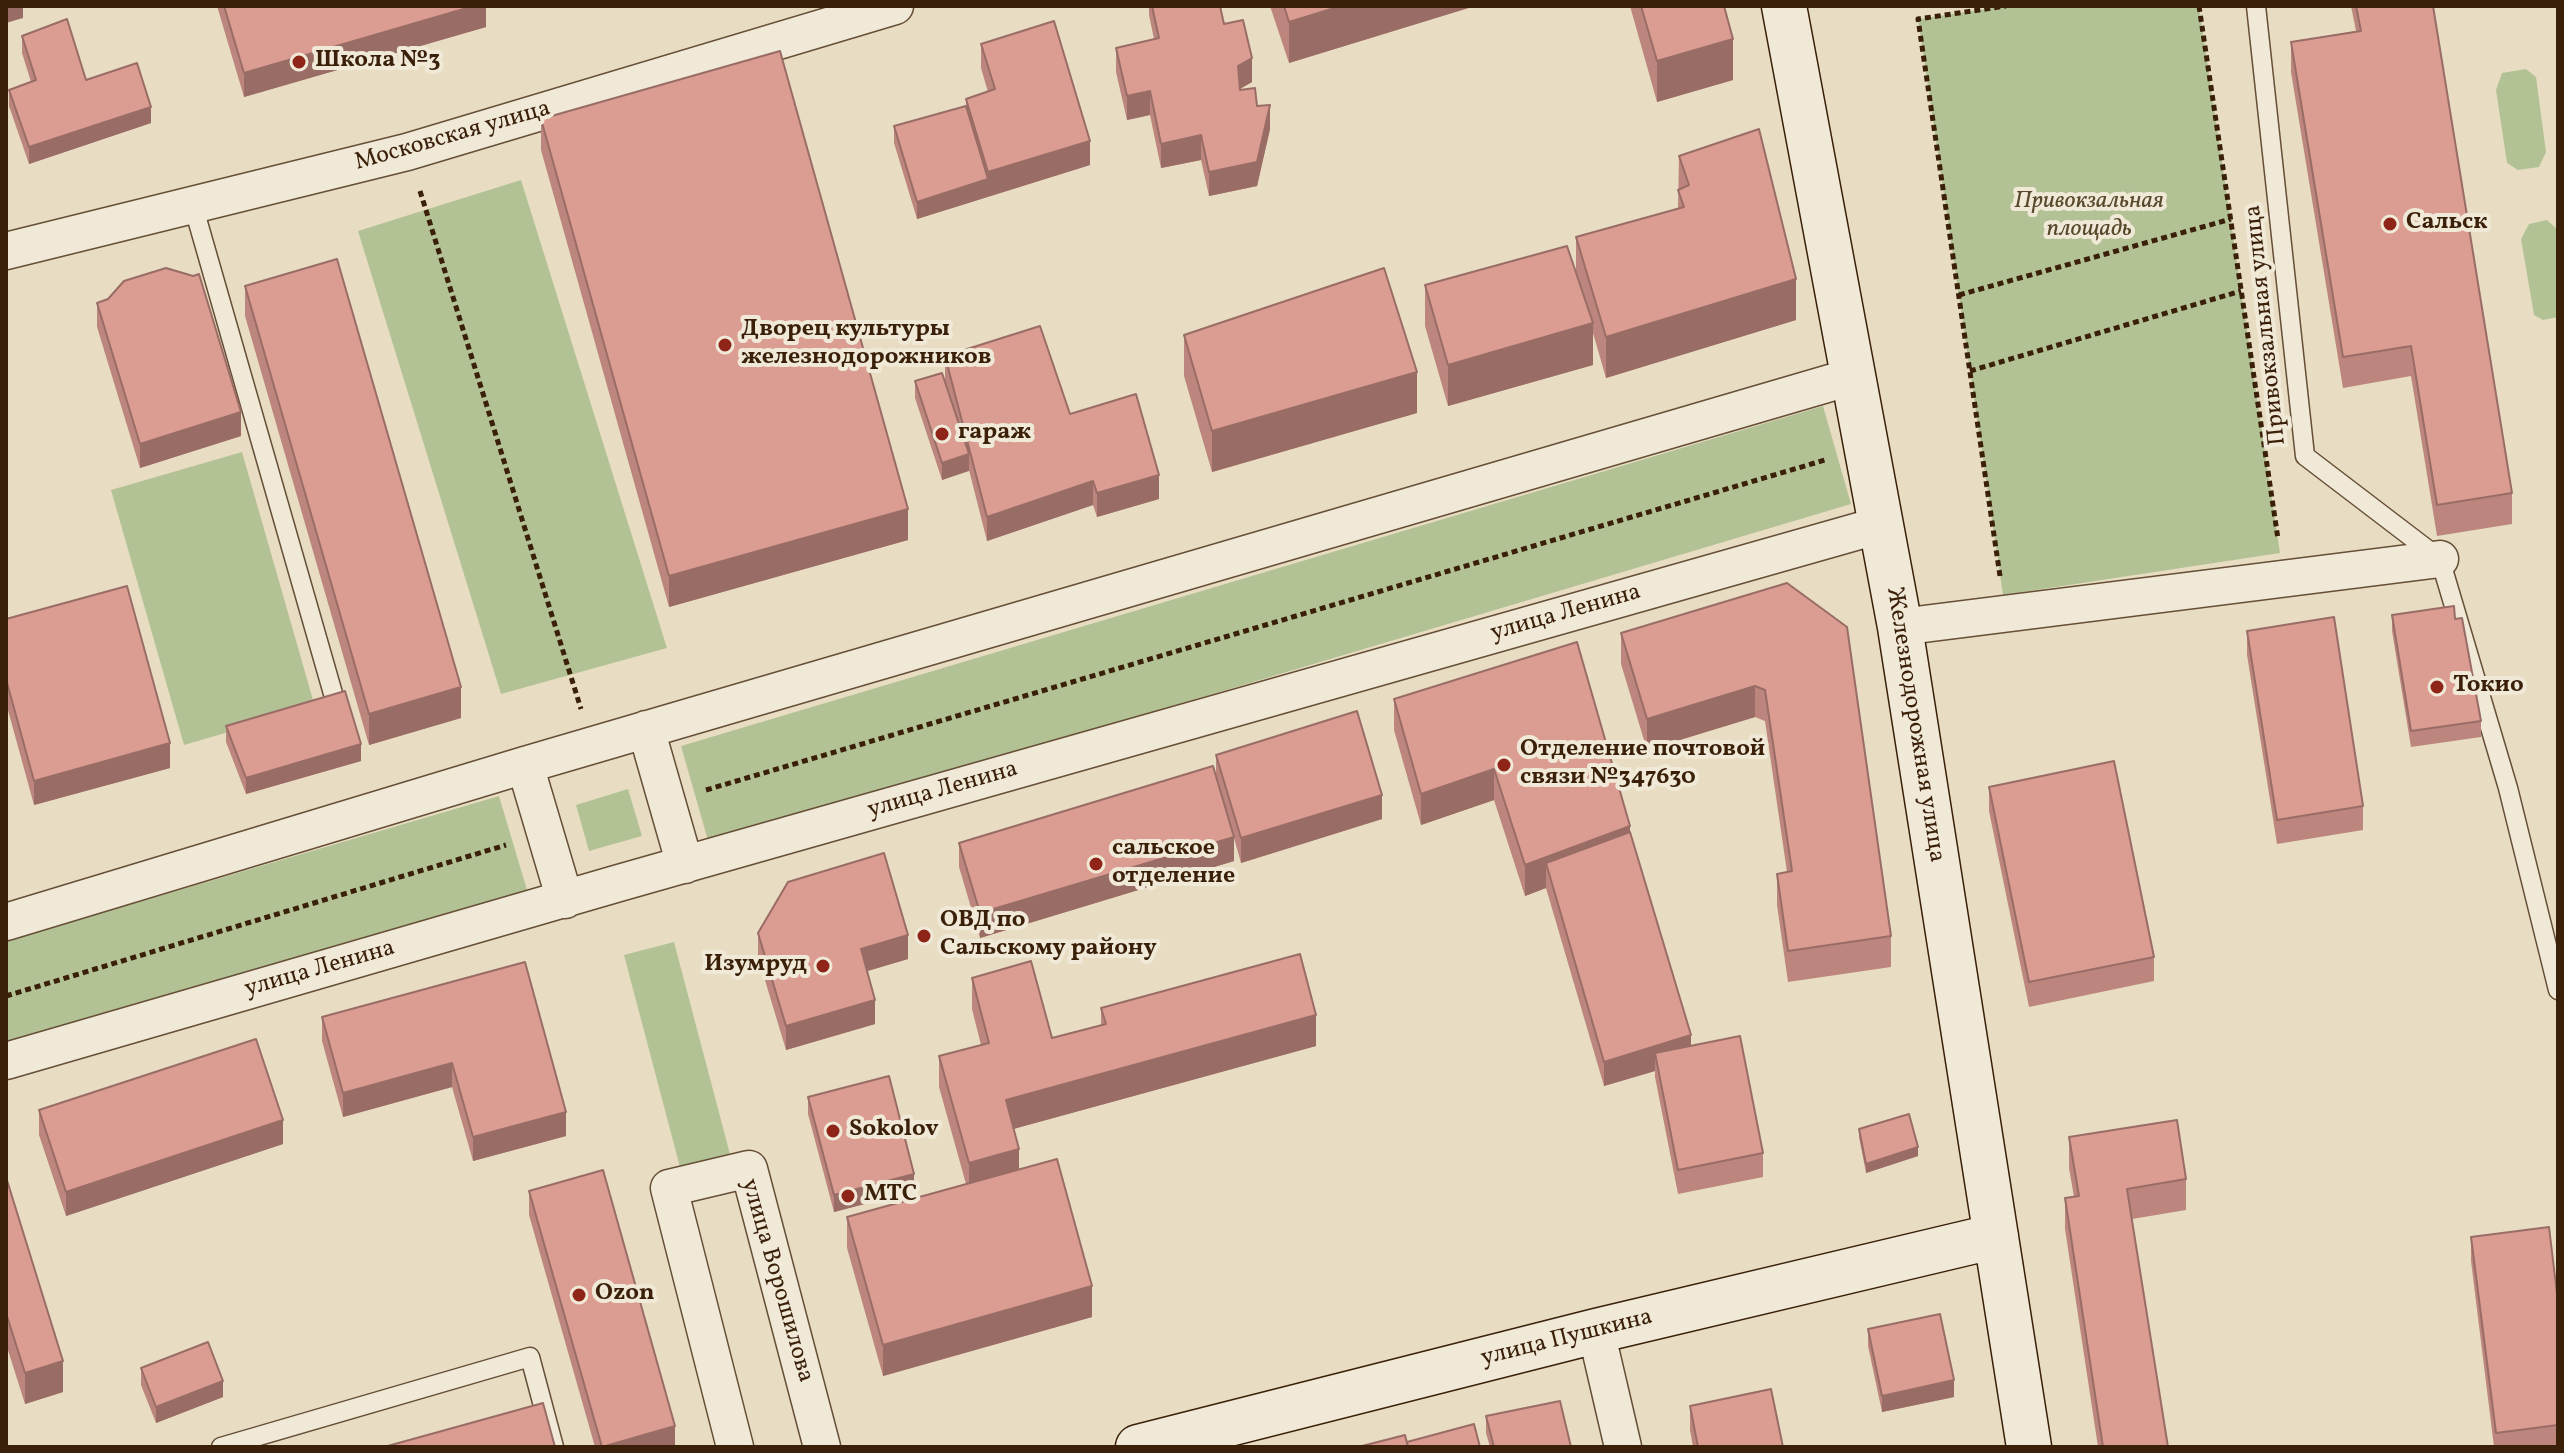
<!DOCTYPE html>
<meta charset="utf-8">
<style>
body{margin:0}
#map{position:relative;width:2564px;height:1453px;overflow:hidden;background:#e8ddc2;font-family:Vollkorn,serif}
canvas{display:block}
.frame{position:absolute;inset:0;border:8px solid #3a1f09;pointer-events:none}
</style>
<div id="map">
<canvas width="2564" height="1453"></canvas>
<div class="frame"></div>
</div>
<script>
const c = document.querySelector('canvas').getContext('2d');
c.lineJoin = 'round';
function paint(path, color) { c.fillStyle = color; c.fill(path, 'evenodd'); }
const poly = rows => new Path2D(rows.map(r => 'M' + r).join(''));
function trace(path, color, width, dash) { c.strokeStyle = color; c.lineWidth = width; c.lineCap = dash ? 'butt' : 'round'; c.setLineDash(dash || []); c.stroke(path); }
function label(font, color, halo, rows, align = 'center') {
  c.font = font + ' Vollkorn,serif'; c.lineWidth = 8; c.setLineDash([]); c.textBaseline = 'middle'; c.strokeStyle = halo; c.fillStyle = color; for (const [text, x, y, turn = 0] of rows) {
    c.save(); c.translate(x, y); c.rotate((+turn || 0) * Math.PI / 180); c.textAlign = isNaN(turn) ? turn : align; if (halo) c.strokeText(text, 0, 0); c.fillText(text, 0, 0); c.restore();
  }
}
paint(poly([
 [2006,6,2199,6,2280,553,2003,595,1918,19],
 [2526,69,2536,77,2546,152,2539,167,2518,170,2507,163,2496,90,2502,73],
 [521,180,667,648,501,694,358,231],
 [2547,220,2557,229,2558,233,2558,317,2543,320,2534,315,2521,239,2529,224],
 [1823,406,1851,504,709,844,681,746],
 [242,452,315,707,184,745,111,490],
 [628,789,642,836,589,851,576,805],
 [499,796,530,900,6,1053,6,941],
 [674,942,731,1158,681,1171,624,955]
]), '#b3c295');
const lane = poly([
 [2256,6,2305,456,2440,559,2508,788,2558,990],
 [193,205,334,697],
 [221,1447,530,1357,554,1447]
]);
const street = poly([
 [6,251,407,152,895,6],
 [1900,627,2440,559],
 [646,729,685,865],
 [525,765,565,900],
 [6,922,525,765,1854,376],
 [6,1061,619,883,1880,525],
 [1596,1331,1623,1447],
 [735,1447,669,1188,749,1169,822,1447]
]);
const secondary = poly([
 [1784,6,1900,627,2029,1447],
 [1138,1447,1596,1331,1996,1236]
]);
trace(lane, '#664e37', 21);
trace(street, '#664e37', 39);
trace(secondary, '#3a1f09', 47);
trace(poly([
 [2199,6,2278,539],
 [420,191,581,709],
 [1959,295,2231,219],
 [1970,371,2241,291],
 [2000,576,1918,19,2006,6],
 [706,790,1825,460],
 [6,996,506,845]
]), '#3a1f09', 5, [6, 4]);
trace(lane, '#f0e9d7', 18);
trace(street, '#f0e9d7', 36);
trace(secondary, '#f0e9d7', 44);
paint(poly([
 [217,6,486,6,486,27,244,97],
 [1149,6,1220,6,1224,24,1252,82,1240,89,1257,106,1270,129,1257,186,1209,196,1201,160,1161,168,1150,115,1127,120,1116,72,1116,48,1154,39,1149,15],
 [1270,6,1475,6,1289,63],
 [1630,6,1724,6,1733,80,1657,102],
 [2351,6,2433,6,2512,493,2512,524,2437,536,2411,376,2343,388,2291,72,2291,42,2356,31],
 [22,36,86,80,151,123,29,164,9,106,9,90,31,82,22,53],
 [981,44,1090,165,917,219,894,143,894,126,966,106,966,99,988,92,981,68],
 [541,119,908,540,669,607,541,150],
 [1679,156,1796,320,1606,378,1593,333,1593,365,1448,406,1425,326,1425,285,1576,273,1576,237,1678,209],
 [245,286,461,718,369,745,245,316],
 [97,303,241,436,140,468,97,327],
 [1184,335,1417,413,1212,472,1184,376],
 [945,356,1070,414,1159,499,1097,517,1093,505,987,541,969,470,942,480,915,398,915,381,945,380],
 [1787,583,1891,936,1891,967,1788,982,1777,905,1777,874,1787,872,1765,721,1755,717,1647,750,1621,664,1621,633],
 [2392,615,2455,619,2481,721,2481,737,2411,747,2392,631],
 [6,619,170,768,34,805,6,703],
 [2247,631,2363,806,2363,830,2277,844,2247,655],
 [1394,699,1630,832,1691,1046,1763,1153,1763,1177,1678,1194,1655,1077,1655,1071,1604,1086,1546,888,1525,896,1494,800,1421,825,1394,730],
 [226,726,361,761,246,794,226,742],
 [1216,755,1382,819,1241,863,1234,838,1234,861,980,938,959,867,959,843,1216,776],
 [1989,787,2154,957,2154,981,2029,1007,1989,811],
 [758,933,908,959,867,971,875,1024,786,1050,758,957],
 [525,962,566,1136,473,1161,452,1087,343,1117,322,1041,322,1017],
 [972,978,1052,1038,1101,1025,1101,1008,1316,1046,1013,1129,1019,1170,1092,1317,883,1376,847,1248,847,1217,966,1184,939,1087,939,1056,981,1045,972,1009],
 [808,1097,914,1191,834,1212,808,1114],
 [39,1110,283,1144,66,1216,39,1135],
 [1859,1129,1918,1156,1866,1173,1859,1137],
 [2069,1137,2186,1179,2186,1210,2132,1219,2168,1447,2098,1447,2065,1229,2065,1198,2074,1197,2069,1168],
 [6,1177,63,1392,25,1404,6,1344],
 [529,1191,675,1447,595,1447,529,1215],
 [2471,1237,2558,1302,2558,1447,2494,1447,2471,1261],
 [1868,1329,1954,1397,1882,1412,1868,1346],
 [141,1368,223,1397,156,1423,141,1385],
 [1690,1406,1783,1447,1693,1447,1690,1430],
 [1486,1416,1571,1447,1490,1447,1486,1433]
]), '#bc867e');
paint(poly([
 [6,6,23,6,23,18,6,23],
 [474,6,486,6,486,27,244,97,244,73],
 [1341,6,1475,6,1289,63,1289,22],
 [1733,39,1733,80,1657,102,1657,61],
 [1252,58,1252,82,1238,90,1238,66],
 [1150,91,1150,115,1127,120,1127,96],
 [1270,105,1270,129,1257,186,1209,196,1209,172],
 [151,107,151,123,29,164,29,147],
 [1201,135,1201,160,1161,168,1161,144],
 [1090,141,1090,165,917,219,917,202,988,179,988,172],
 [1796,279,1796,320,1606,378,1606,337],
 [1593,323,1593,365,1448,406,1448,365],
 [1417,372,1417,413,1212,472,1212,431],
 [241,412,241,436,140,468,140,444],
 [969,454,969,471,942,480,942,463],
 [1159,475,1159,499,1097,517,1097,493],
 [1093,481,1093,505,987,541,987,517],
 [908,509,908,540,669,607,669,576],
 [1755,686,1755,717,1647,750,1647,719],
 [461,687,461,718,369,745,369,714],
 [170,743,170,768,34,805,34,781],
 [361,744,361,761,246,794,246,778],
 [1494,769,1494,800,1421,825,1421,794],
 [1382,795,1382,819,1241,863,1241,838],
 [1630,826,1630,856,1546,863,1546,888,1525,896,1525,865],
 [1234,837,1234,861,980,938,980,913],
 [908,935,908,959,861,973,861,949],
 [875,1000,875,1024,786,1050,786,1026],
 [1316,1015,1316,1046,1006,1131,1006,1100],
 [1691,1035,1691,1059,1655,1053,1655,1071,1604,1086,1604,1062],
 [452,1063,452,1087,343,1117,343,1093],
 [566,1112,566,1136,473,1161,473,1137],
 [283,1120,283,1144,66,1216,66,1192],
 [1918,1147,1918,1156,1866,1173,1866,1164],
 [1019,1149,1019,1180,969,1194,969,1163],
 [914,1174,914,1191,834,1212,834,1195],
 [1092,1286,1092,1317,883,1376,883,1345],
 [63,1361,63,1392,25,1404,25,1373],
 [1954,1380,1954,1397,1882,1412,1882,1396],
 [223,1381,223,1397,156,1423,156,1407],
 [675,1426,675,1447,602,1447]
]), '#996d66');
const building = poly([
 [224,6,474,6,244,73,224,6],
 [1152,6,1220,6,1224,24,1243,20,1252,58,1238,66,1240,90,1255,88,1257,106,1270,105,1257,162,1209,172,1201,135,1161,144,1150,91,1127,96,1116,48,1159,38,1152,6],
 [1284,6,1341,6,1289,22,1284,6],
 [1641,6,1724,6,1733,39,1657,61,1641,6],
 [2356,6,2433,6,2512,493,2437,505,2411,346,2343,357,2291,42,2361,31,2356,6],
 [67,19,86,80,137,63,151,107,29,147,9,90,36,80,22,36,67,19],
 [1054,21,1090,141,988,172,966,99,995,89,981,44,1054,21],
 [780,51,908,509,669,576,541,119,780,51],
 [966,106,988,179,917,202,894,126,966,106],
 [1759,129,1796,279,1606,337,1576,237,1684,207,1678,190,1689,185,1679,156,1759,129],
 [1567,246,1593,323,1448,365,1425,285,1567,246],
 [337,259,461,687,369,714,245,286,337,259],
 [166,268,193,276,199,274,241,412,140,444,97,303,108,299,124,281,166,268],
 [1384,268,1417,372,1212,431,1184,335,1384,268],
 [1040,326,1070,414,1136,394,1159,475,1097,493,1093,481,987,517,945,356,1040,326],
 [942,373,969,454,942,463,915,381,942,373],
 [1787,583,1847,627,1891,936,1788,951,1777,874,1792,871,1765,690,1755,686,1647,719,1621,633,1787,583],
 [127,586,170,743,34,781,6,679,6,619,127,586],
 [2454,606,2455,619,2462,618,2481,721,2411,731,2392,615,2454,606],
 [2334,617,2363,806,2277,820,2247,631,2334,617],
 [1577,642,1630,826,1525,865,1494,769,1421,794,1394,699,1577,642],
 [345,691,361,744,246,778,226,726,345,691],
 [1357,711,1382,795,1241,838,1216,755,1357,711],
 [2114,761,2154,957,2029,982,1989,787,2114,761],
 [1213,766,1234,837,980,913,959,843,1213,766],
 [1630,832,1691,1035,1604,1062,1546,863,1630,832],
 [884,853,908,935,861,949,875,1000,786,1026,758,933,788,882,884,853],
 [1300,954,1316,1015,1006,1100,1019,1149,969,1163,939,1056,989,1043,972,978,1031,961,1052,1038,1106,1024,1101,1008,1300,954],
 [525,962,566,1112,473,1137,452,1063,343,1093,322,1017,525,962],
 [1740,1036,1763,1153,1678,1170,1655,1053,1740,1036],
 [256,1039,283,1120,66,1192,39,1110,256,1039],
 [889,1076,914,1174,834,1195,808,1097,889,1076],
 [1909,1114,1918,1147,1866,1164,1859,1129,1909,1114],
 [2177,1120,2186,1179,2127,1189,2168,1447,2103,1447,2065,1198,2079,1196,2069,1137,2177,1120],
 [1057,1159,1092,1286,883,1345,847,1217,1057,1159],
 [603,1170,675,1426,602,1447,529,1191,603,1170],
 [6,1177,63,1361,25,1373,6,1313,6,1177],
 [2549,1227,2558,1302,2558,1425,2496,1433,2471,1237,2549,1227],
 [1940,1314,1954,1380,1882,1396,1868,1329,1940,1314],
 [208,1342,223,1381,156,1407,141,1368,208,1342],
 [1771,1389,1783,1447,1698,1447,1690,1406,1771,1389],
 [1560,1401,1571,1447,1494,1447,1486,1416,1560,1401],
 [543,1403,555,1447,384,1447,543,1403],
 [1474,1424,1480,1447,1408,1447,1407,1442,1474,1424],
 [1405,1435,1408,1447,1358,1447,1405,1435]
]);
paint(building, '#db9c92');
trace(building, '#996d66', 2);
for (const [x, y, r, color] of [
 [299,62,8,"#8f2418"],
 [2390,224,8,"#8f2418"],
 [725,345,8,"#8f2418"],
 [942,434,8,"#8f2418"],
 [2437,687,8,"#8f2418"],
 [1504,765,8,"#8f2418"],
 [1096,864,8,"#8f2418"],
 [924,936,8,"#8f2418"],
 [823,966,8,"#8f2418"],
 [833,1131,8,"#8f2418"],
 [848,1196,8,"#8f2418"],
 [579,1295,8,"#8f2418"]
]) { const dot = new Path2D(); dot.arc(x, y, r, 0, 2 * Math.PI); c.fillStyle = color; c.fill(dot); trace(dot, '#f0e9d7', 3); }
label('bold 24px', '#3a1f09', '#f0e9d7', [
 ["Школа №3",315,62],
 ["Сальск",2406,224],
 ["Дворец культуры",741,331],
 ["железнодорожников",741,359],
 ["гараж",958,434],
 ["Токио",2453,687],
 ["Отделение почтовой",1520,751],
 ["связи №347630",1520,779],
 ["сальское",1112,850],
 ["отделение",1112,878],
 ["ОВД по",940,922],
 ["Сальскому району",940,950],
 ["Изумруд",807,966,"right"],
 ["Sokolov",849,1131],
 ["МТС",864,1196],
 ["Ozon",595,1295]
], 'left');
label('24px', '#3a1f09', '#f0e9d7', [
 ["Московская улица",453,137,-16],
 ["Привокзальная улица",2267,325,-96],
 ["улица Ленина",1566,614,-16],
 ["Железнодорожная улица",1914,725,81],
 ["улица Ленина",943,791,-16],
 ["улица Ленина",320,970,-16],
 ["улица Ворошилова",776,1281,74],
 ["улица Пушкина",1567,1339,-14]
]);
label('italic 24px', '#58482c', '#f0e9d7', [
 ["Привокзальная",2089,203],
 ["площадь",2089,231]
]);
</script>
